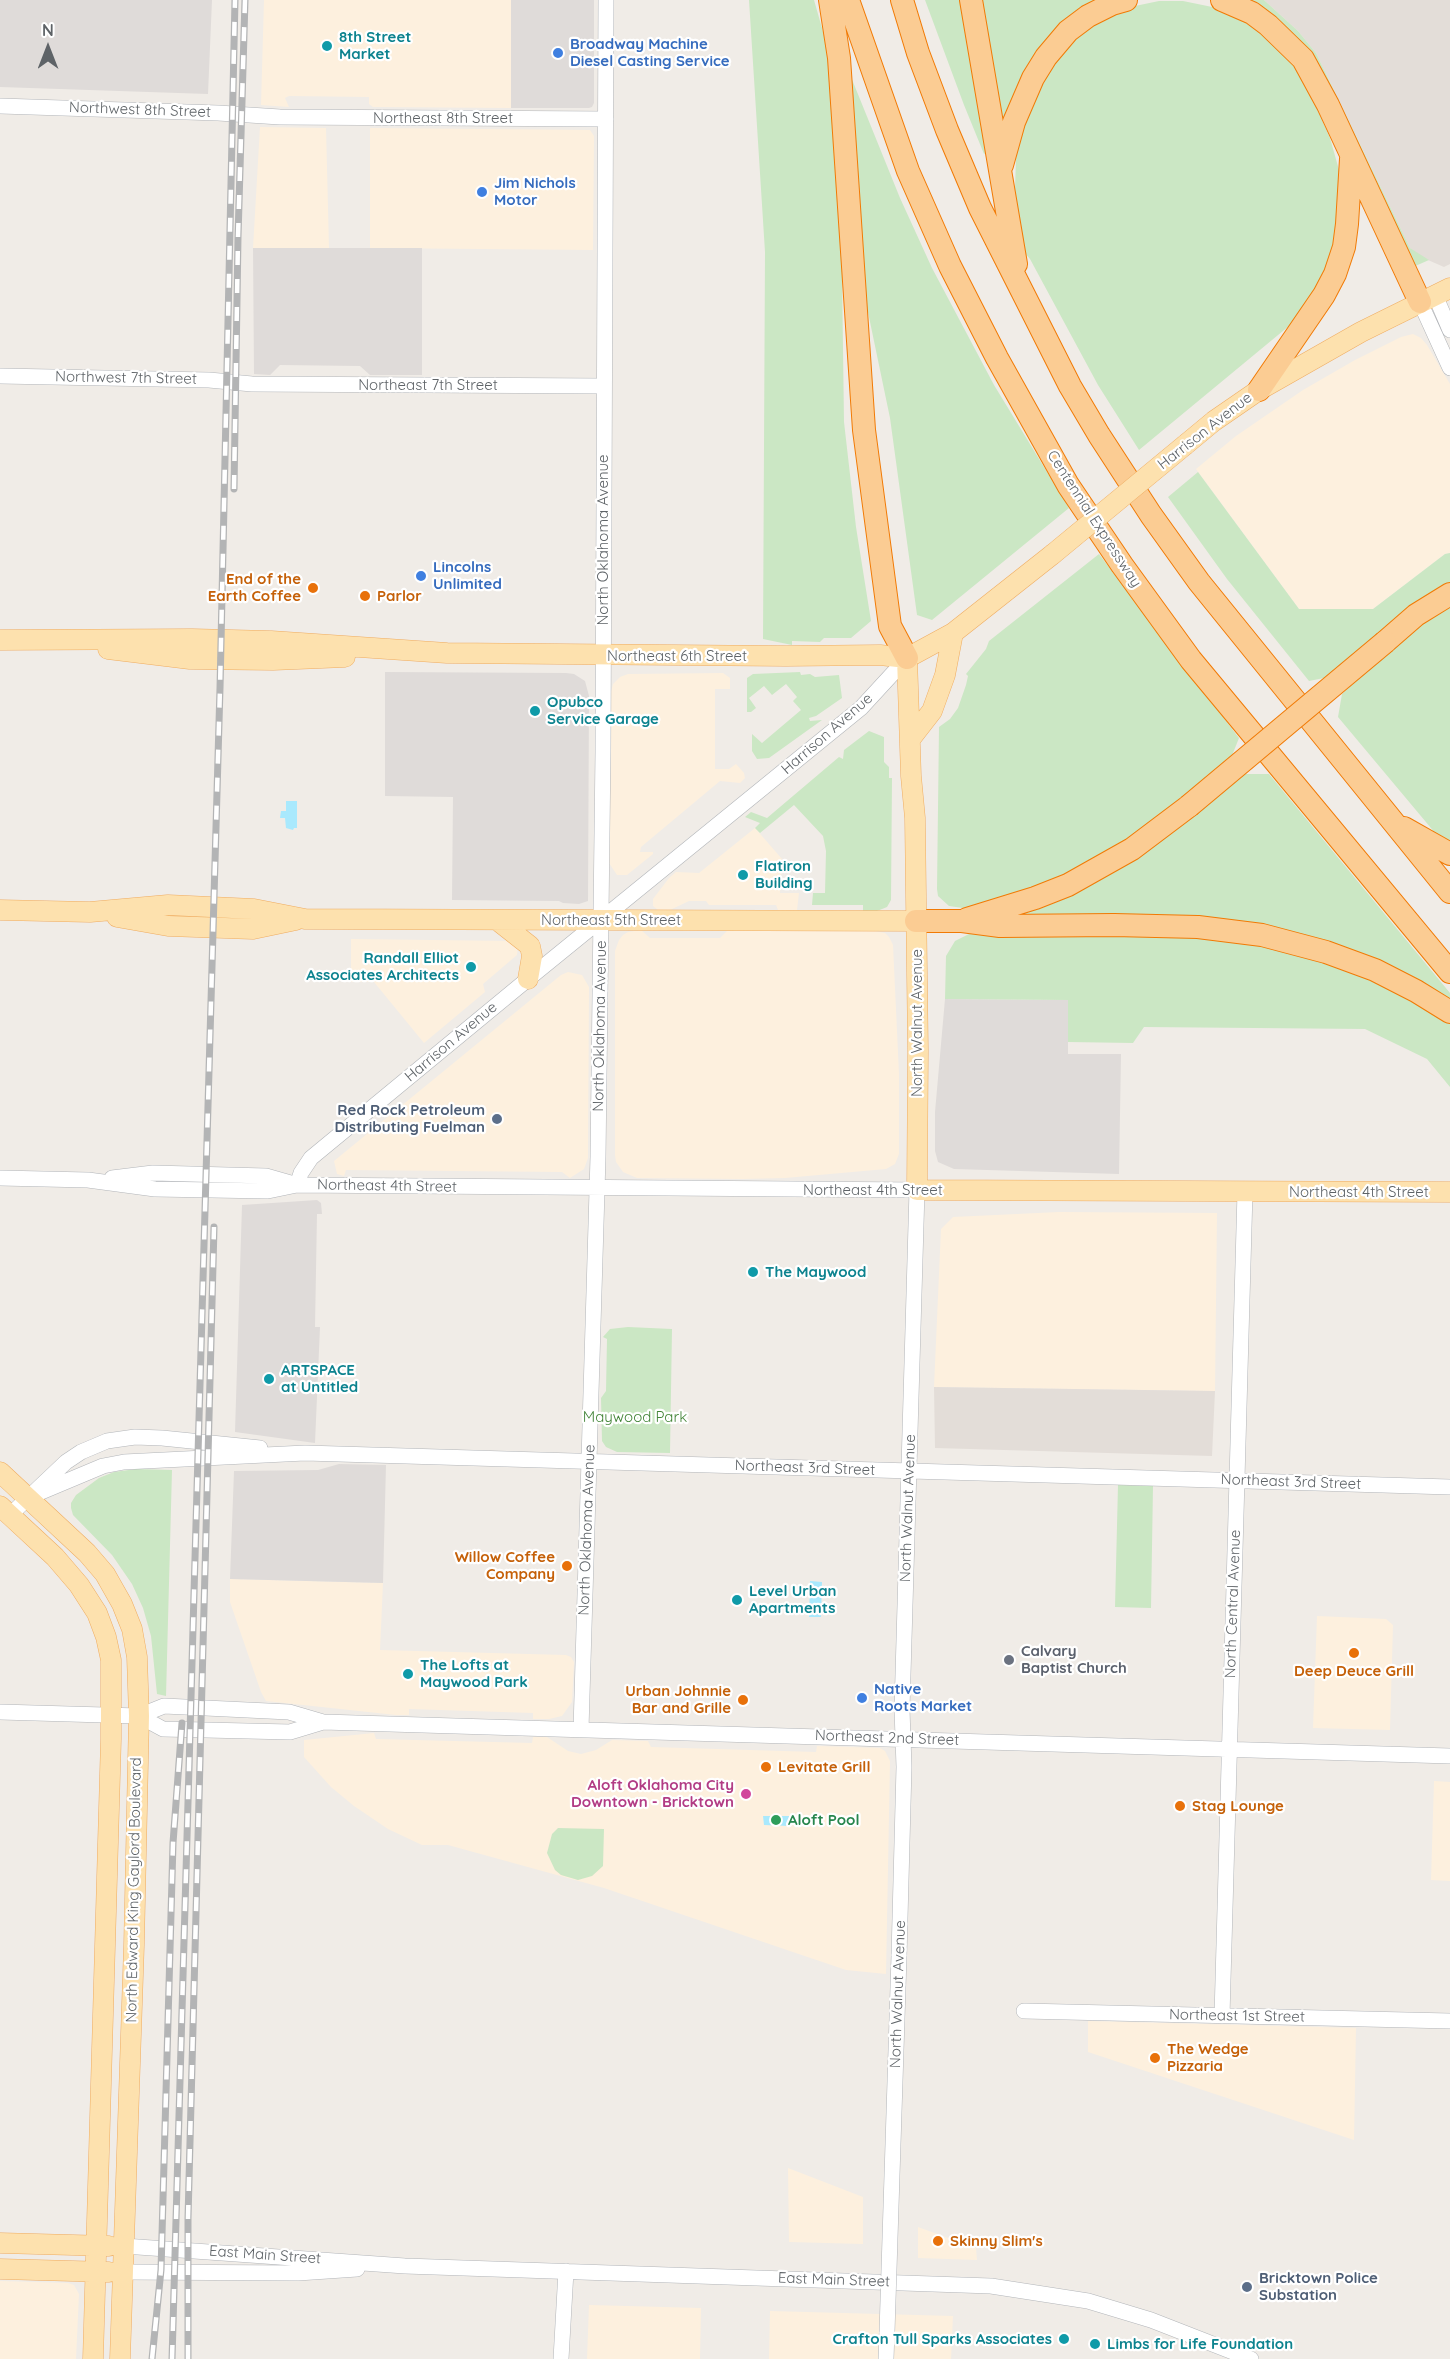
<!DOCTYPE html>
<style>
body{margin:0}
#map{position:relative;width:1450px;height:2359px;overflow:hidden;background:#f0ece7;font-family:Quicksand,sans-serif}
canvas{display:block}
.north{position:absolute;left:18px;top:18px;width:60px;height:60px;-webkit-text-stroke:4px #fff;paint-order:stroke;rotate:0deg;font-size:16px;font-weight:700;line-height:24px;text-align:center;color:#5e6367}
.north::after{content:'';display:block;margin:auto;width:21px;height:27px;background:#5e6367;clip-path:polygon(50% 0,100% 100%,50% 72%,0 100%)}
</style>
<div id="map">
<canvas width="1450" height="2359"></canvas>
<div class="north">N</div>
</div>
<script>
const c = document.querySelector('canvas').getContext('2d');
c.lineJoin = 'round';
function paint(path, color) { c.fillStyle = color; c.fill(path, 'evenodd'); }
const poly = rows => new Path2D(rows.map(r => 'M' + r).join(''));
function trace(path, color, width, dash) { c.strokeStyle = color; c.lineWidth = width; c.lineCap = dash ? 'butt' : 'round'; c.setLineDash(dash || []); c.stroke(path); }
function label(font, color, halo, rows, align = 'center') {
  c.font = font + ' Quicksand,sans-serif'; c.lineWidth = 4.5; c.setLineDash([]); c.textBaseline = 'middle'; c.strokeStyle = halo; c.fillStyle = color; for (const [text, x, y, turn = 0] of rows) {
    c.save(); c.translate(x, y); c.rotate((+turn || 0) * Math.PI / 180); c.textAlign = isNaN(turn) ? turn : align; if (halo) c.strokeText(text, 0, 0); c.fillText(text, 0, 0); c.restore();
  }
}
paint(poly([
 [264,0,511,0,511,108,373,107,369,104,369,97,289,96,285,98,289,107,261,105],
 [260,127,326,128,329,248,253,248],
 [370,128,590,130,594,136,593,250,370,248],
 [1413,334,1421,338,1427,345,1450,384,1450,553,1445,554,1373,609,1299,609,1196,469,1236,436,1303,390,1355,360,1401,337],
 [723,673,730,678,730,689,715,689,715,769,729,769,736,764,744,773,745,778,740,783,720,781,641,847,640,852,653,852,653,854,627,875,617,875,609,863,610,696,613,684,620,677,628,674],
 [755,828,782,859,780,893,799,893,797,910,778,910,776,905,709,905,706,901,689,901,670,910,658,910,653,906,653,899,669,878,676,872,699,873],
 [641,930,650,938,720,938,728,930,874,931,885,933,889,937,893,945,899,1074,899,1154,895,1164,886,1169,785,1178,742,1179,637,1178,623,1172,616,1162,615,1155,615,951,619,940,623,935,628,932],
 [351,939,514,941,518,944,517,955,483,984,485,992,424,1043,374,982,351,982],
 [568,972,582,975,589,987,588,1158,584,1169,570,1178,562,1172,346,1170,344,1176,337,1174,334,1161,561,975],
 [1059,1212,1217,1213,1215,1391,934,1387,941,1229,953,1217],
 [230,1579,383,1583,380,1650,566,1655,571,1657,574,1662,572,1702,562,1716,549,1719,533,1719,533,1713,409,1709,409,1715,396,1715,266,1701,261,1692,230,1602],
 [1317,1616,1386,1619,1393,1625,1390,1730,1313,1728],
 [374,1733,376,1739,532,1743,533,1737,547,1737,568,1751,581,1754,596,1750,612,1740,648,1741,651,1747,816,1752,817,1746,880,1748,885,1751,890,1761,886,1974,846,1970,604,1888,448,1845,422,1845,388,1829,354,1806,331,1787,304,1757,304,1740],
 [1434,1781,1450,1782,1450,1881,1431,1880],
 [1088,2021,1356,2028,1354,2140,1088,2052],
 [788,2168,863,2197,863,2244,789,2242],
 [918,2227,976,2248,977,2260,918,2258],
 [0,2281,68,2283,74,2285,79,2294,76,2359,0,2359],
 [589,2305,701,2308,700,2359,587,2359],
 [770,2311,953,2316,951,2359,769,2359]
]), '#fdf0de');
paint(poly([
 [0,0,212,0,208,94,0,87],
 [511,0,594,0,594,103,592,107,589,108,511,108],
 [253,248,422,248,422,375,370,375,360,366,280,365,270,375,254,374],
 [385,672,566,673,574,674,585,681,589,696,588,901,579,904,563,903,559,901,452,900,453,797,385,796],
 [945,999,1068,1000,1068,1054,1121,1054,1119,1174,954,1169,938,1162,935,1151,935,1112],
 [317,1200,321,1203,322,1214,317,1214,315,1327,320,1327,315,1443,235,1432,242,1205],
 [339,1464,386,1465,383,1583,230,1579,234,1471,318,1470]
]), '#dfdbd9');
paint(poly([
 [1264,0,1450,0,1450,264,1444,267,1421,257,1410,248,1316,53,1298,31],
 [934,1387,1215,1391,1212,1456,935,1448]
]), '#e3ddd8');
paint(poly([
 [749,0,814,0,830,56,841,200,844,422,856,527,871,621,851,638,824,638,820,642,792,641,792,645,763,639,765,252],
 [925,0,963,0,989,152,984,154,964,105],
 [980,0,1101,0,1007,120,1001,119],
 [1245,0,1264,0,1298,31,1316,53,1410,248,1429,260,1413,267,1325,80],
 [1159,1,1183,1,1222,9,1240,17,1281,48,1303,77,1330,138,1339,170,1342,201,1330,266,1295,321,1139,450,1098,385,1030,259,1024,252,1016,216,1015,188,1016,159,1022,129,1047,72,1067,46,1087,28,1111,15,1135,6],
 [851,77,900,198,932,268,994,385,1069,508,932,620,917,615,890,418,864,293],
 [1198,472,1299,609,1373,609,1445,554,1450,553,1450,585,1329,677,1309,681,1227,579,1168,497],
 [1099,554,1239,738,1231,758,1225,764,1097,862,992,903,963,908,949,906,938,896,937,889,939,727,950,719,958,708,966,685,968,676,966,674,986,649,989,641],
 [1450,602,1450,848,1446,846,1338,717,1342,694,1403,637],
 [800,672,801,675,810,674,815,677,839,675,842,698,816,716,809,718,810,721,822,720,769,758,757,759,752,751,752,734,762,743,801,710,793,701,797,697,786,684,772,695,764,686,749,698,756,708,751,712,747,712,747,678,753,674],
 [869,731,884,737,884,762,889,767,889,778,892,778,891,900,887,907,877,911,863,911,863,905,812,905,813,893,825,893,826,851,823,836,794,805,760,833,755,828,760,823,745,817,751,812,767,818,839,757,843,759,844,750],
 [1245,774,1269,774,1450,993,1450,1005,1335,947,1015,918,1015,912,1206,805],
 [971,933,1217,936,1339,963,1450,1020,1450,1087,1427,1059,1365,1029,1144,1027,1133,1043,1068,1042,1068,1000,945,999,946,956,955,941],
 [628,1327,672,1329,670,1453,617,1452,606,1447,602,1441,601,1398,606,1391,607,1339,603,1337,610,1329],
 [136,1469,172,1470,166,1696,157,1694,151,1636,143,1608,132,1584,112,1555,73,1515,71,1508,71,1503,76,1495,99,1478,114,1472],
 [1118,1485,1153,1486,1151,1608,1115,1607],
 [558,1828,604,1829,603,1866,592,1876,578,1880,561,1875,555,1870,547,1853,552,1834]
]), '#cbe7c4');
paint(poly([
 [286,801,297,801,297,828,294,828,293,830,286,828,285,818,280,818,281,811,286,811],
 [810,1581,822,1582,821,1617,809,1617],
 [763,1816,789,1816,789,1826,764,1825]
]), '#a9e9fd');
const minor = poly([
 [0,106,218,113,280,117,606,119],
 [1435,295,1450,330],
 [1420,302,1450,368],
 [0,376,209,380,252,384,603,386],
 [0,1178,88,1180,155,1189,268,1191,297,1185,917,1190,902,1709,904,1767,899,1956],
 [112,1178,153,1173,266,1176,294,1184],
 [297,1185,301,1173,311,1158,528,979,861,708,907,658],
 [29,1497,103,1466,124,1462,305,1453,1450,1487],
 [10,1515,66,1462,81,1452,107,1441,135,1437,162,1438,260,1448],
 [0,1712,139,1716,164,1706,289,1712,323,1722,1450,1756],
 [139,1716,163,1729,290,1732,323,1722],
 [581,1729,598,1157,603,752,606,0],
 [1024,2011,1450,2021],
 [1222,2016,1245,1192],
 [124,2246,405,2266,991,2286,1088,2301,1151,2320,1251,2359],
 [124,2272,298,2273,357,2269],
 [561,2359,566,2271],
 [886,2359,887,2332]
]);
const major = poly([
 [1185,445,1214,421,1259,390,1361,332,1450,288],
 [0,640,192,639,271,641,447,653,786,656,880,655,907,658],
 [108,649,190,659,273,660,345,657],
 [907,658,911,776,915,818,918,1051,917,1190,1450,1192],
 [907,658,953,633,1053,554],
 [911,738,932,711,945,675,953,633],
 [0,910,90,912,168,905,254,909,305,919,916,921],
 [117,917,168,926,253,929,296,920],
 [497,920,530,946,532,956,528,979],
 [0,1472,87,1553,105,1574,122,1604,132,1629,137,1657,139,1716,134,1945,120,2359],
 [0,1506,55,1557,79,1585,97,1613,106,1637,111,1660,111,1739,93,2359],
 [0,2243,109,2246],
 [0,2269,109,2272]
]);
const highway = poly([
 [830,0,839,58,864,430,890,626,907,658],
 [848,0,908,171,950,266,997,358,1068,485,1122,565,1191,660,1450,972],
 [902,0,918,53,947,130,980,208,1070,386,1099,435,1151,515,1199,582,1450,892],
 [971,0,1016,264],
 [1222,0,1252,13,1268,25,1303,59,1328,105,1420,302],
 [1002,165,1014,122,1033,78,1046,57,1068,31,1088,16,1112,4,1126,0],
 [1259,390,1324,295,1335,274,1344,247,1347,224,1351,159],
 [1385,642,1416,615,1450,594],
 [1404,828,1450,854],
 [967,919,1035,898,1068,885,1132,849,1189,806],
 [916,921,962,921,1000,926,1114,925,1198,927,1262,935,1326,952,1375,970,1416,991,1450,1012]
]);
trace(minor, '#b2b5b9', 16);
trace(major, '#efac61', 21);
trace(highway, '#f17a05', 24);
trace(minor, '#fff', 15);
trace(major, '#fde1ae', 20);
trace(highway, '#fbcc93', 22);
const rail = poly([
 [234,489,238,237,245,0],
 [152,2359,161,2270,173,1843,182,1723],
 [172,2359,220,688,235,0],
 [188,2359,188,2218,214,1227]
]);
trace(rail, '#b3b4b5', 7);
trace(rail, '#fff', 4.5, [14]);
const minorBridge = poly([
 [887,2332,899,1956]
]);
const majorBridge = poly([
 [1053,554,1185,445]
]);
const highwayBridge = poly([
 [1189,806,1385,642]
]);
trace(minorBridge, '#b2b5b9', 16, []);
trace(majorBridge, '#efac61', 21, []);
trace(highwayBridge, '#f17a05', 24, []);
trace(minorBridge, '#fff', 15);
trace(majorBridge, '#fde1ae', 20);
trace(highwayBridge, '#fbcc93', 22);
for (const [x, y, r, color] of [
 [327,46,6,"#0f9aa8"],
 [558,53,6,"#3f7fe0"],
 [482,192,6,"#3f7fe0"],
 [421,576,6,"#3f7fe0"],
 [313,588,6,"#e8710a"],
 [365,596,6,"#e8710a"],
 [535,711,6,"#0f9aa8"],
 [743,875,6,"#0f9aa8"],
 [471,967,6,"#0f9aa8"],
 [497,1119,6,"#5c6f8a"],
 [753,1272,6,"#0f9aa8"],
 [269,1379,6,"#0f9aa8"],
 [567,1566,6,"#e8710a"],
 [737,1600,6,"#0f9aa8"],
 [1354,1653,6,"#e8710a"],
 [1009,1660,6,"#6b7280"],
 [408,1674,6,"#0f9aa8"],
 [862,1698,6,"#3f7fe0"],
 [743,1700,6,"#e8710a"],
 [766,1767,6,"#e8710a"],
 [746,1794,6,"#d1479c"],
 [1180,1806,6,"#e8710a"],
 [776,1820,6,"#2e9e5b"],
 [1155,2058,6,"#e8710a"],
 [938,2241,6,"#e8710a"],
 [1247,2287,6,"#5c6f8a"],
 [1064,2339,6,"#0f9aa8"],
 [1095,2344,6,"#0f9aa8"]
]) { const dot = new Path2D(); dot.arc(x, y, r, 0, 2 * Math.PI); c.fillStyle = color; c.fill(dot); trace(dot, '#fff', 2); }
label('bold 15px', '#0d838f', '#fff', [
 ["8th Street",339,37],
 ["Market",339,54],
 ["Opubco",547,702],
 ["Service Garage",547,719],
 ["Flatiron",755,866],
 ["Building",755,883],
 ["Randall Elliot",459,958,"right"],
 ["Associates Architects",459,975,"right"],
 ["The Maywood",765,1272],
 ["ARTSPACE",281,1370],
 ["at Untitled",281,1387],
 ["Level Urban",749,1591],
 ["Apartments",749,1608],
 ["The Lofts at",420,1665],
 ["Maywood Park",420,1682],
 ["Crafton Tull Sparks Associates",1052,2339,"right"],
 ["Limbs for Life Foundation",1107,2344]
], 'left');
label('bold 15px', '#366cbe', '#fff', [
 ["Broadway Machine",570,44],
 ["Diesel Casting Service",570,61],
 ["Jim Nichols",494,183],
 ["Motor",494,200],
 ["Lincolns",433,567],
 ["Unlimited",433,584],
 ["Native",874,1689],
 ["Roots Market",874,1706]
], 'left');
label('15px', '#5e6367', '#fff', [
 ["Northwest 8th Street",140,110,2],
 ["Northeast 8th Street",443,118],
 ["Northwest 7th Street",126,378,1],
 ["Northeast 7th Street",428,385],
 ["Harrison Avenue",1205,431,-38],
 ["Centennial Expressway",1094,519,57],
 ["North Oklahoma Avenue",603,540,-90],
 ["Northeast 6th Street",677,656],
 ["Harrison Avenue",827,734,-41],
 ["Northeast 5th Street",611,920],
 ["North Walnut Avenue",917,1023,-90],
 ["North Oklahoma Avenue",600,1026,-89],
 ["Harrison Avenue",451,1042,-40],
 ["Northeast 4th Street",387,1186,1],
 ["Northeast 4th Street",873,1190],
 ["Northeast 4th Street",1359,1192],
 ["Northeast 3rd Street",805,1468,2],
 ["Northeast 3rd Street",1291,1482,2],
 ["North Walnut Avenue",908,1508,-88],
 ["North Oklahoma Avenue",587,1530,-88],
 ["North Central Avenue",1233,1604,-88],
 ["Northeast 2nd Street",887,1738,2],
 ["North Edward King Gaylord Boulevard",134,1890,-89],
 ["North Walnut Avenue",898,1994,-88],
 ["Northeast 1st Street",1237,2016,1],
 ["East Main Street",265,2255,4],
 ["East Main Street",834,2280,2]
]);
label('bold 15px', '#c56008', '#fff', [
 ["End of the",301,579,"right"],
 ["Earth Coffee",301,596,"right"],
 ["Parlor",377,596],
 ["Willow Coffee",555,1557,"right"],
 ["Company",555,1574,"right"],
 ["Deep Deuce Grill",1354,1671,"center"],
 ["Urban Johnnie",731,1691,"right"],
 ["Bar and Grille",731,1708,"right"],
 ["Levitate Grill",778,1767],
 ["Stag Lounge",1192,1806],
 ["The Wedge",1167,2049],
 ["Pizzaria",1167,2066],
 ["Skinny Slim's",950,2241]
], 'left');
label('bold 15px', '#4e5e75', '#fff', [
 ["Red Rock Petroleum",485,1110],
 ["Distributing Fuelman",485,1127],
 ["Bricktown Police",1259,2278,"left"],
 ["Substation",1259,2295,"left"]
], 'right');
label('15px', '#428437', '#fff', [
 ["Maywood Park",635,1417]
]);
label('bold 15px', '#5b616d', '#fff', [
 ["Calvary",1021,1651],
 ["Baptist Church",1021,1668]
], 'left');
label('bold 15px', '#b23c85', '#fff', [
 ["Aloft Oklahoma City",734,1785],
 ["Downtown - Bricktown",734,1802]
], 'right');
label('bold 15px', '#27864d', '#fff', [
 ["Aloft Pool",788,1820]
], 'left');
</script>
